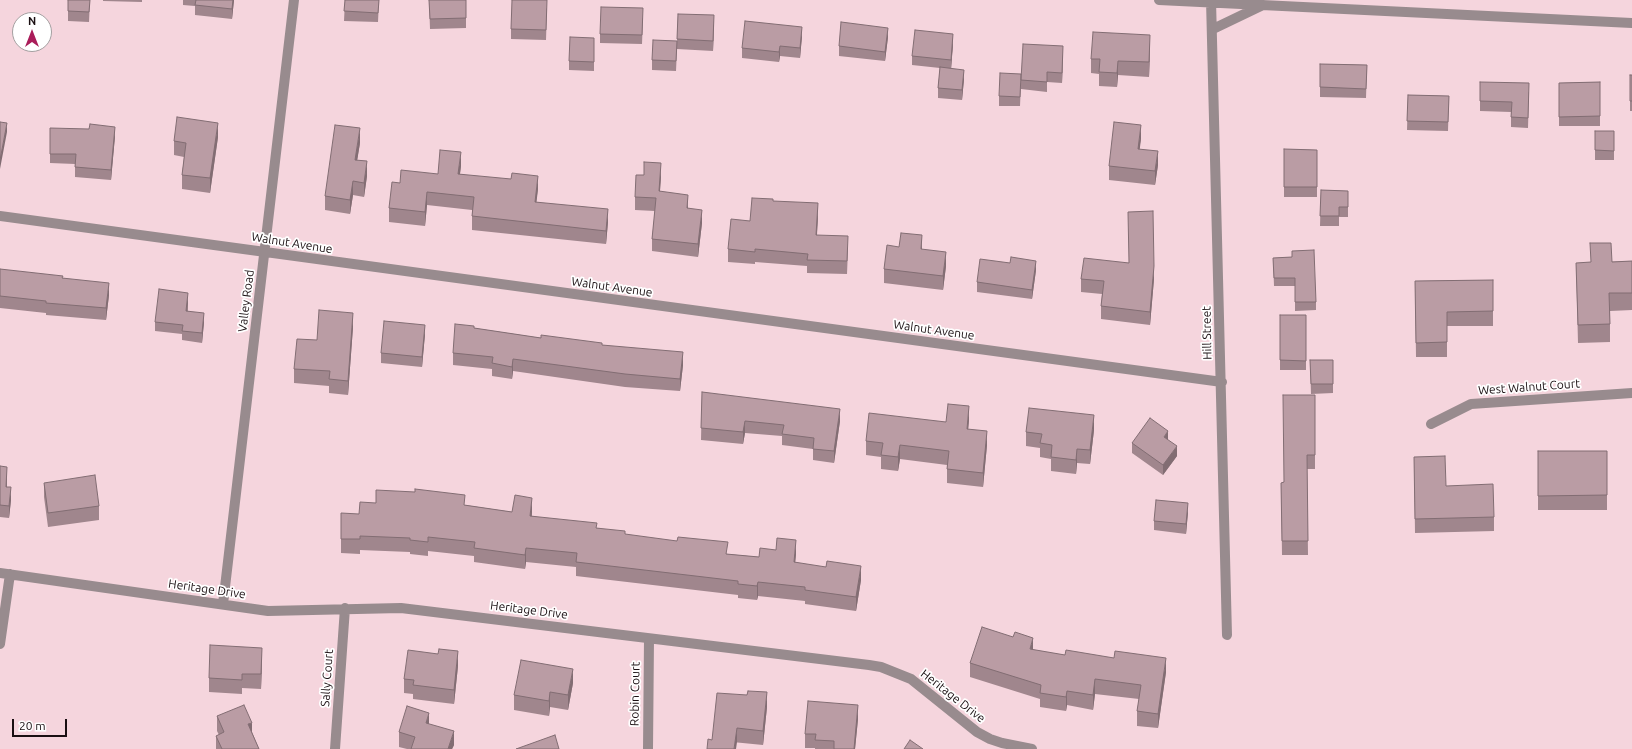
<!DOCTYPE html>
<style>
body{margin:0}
#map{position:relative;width:1632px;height:749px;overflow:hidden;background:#f5d5dd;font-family:Ubuntu,sans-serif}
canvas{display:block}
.north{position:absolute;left:12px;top:12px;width:40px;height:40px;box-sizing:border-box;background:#fff;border:1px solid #a39fa0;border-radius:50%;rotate:0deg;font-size:11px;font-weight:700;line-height:16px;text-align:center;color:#1a0f12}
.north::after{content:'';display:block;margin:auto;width:14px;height:18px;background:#aa1d5a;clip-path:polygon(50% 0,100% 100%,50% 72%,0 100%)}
.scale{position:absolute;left:12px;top:719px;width:55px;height:18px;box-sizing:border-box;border:2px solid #1a0f12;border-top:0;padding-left:5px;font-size:12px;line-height:14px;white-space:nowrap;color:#1a0f12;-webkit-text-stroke:3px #fff;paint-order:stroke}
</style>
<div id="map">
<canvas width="1632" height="749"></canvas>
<div class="north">N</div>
<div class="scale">20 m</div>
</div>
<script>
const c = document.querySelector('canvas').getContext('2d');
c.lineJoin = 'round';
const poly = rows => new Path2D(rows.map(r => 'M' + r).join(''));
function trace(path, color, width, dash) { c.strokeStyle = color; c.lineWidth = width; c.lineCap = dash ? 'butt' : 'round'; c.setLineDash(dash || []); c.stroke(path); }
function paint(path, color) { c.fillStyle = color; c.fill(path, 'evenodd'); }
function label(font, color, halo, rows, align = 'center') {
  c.font = font + ' Ubuntu,sans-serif'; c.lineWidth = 3.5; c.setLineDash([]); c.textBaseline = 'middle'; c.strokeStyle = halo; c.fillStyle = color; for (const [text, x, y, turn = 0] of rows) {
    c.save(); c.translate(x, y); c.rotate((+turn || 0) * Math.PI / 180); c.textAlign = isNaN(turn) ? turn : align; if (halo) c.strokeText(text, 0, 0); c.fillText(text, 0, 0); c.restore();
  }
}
trace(poly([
 [1159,0,1632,23],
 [1211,0,1227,635],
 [1213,29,1263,5],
 [0,216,1222,382],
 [1431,424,1471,404,1632,393],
 [0,573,268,611,401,608,869,665,881,667,911,679,977,732,990,739,1002,743,1032,749],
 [223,604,294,0],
 [0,644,10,574],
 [335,749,345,608],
 [648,749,649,639]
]), '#988b8e', 10);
paint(poly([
 [68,0,90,0,89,22,68,21],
 [103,0,142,0,142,2,103,1],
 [183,0,234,0,232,19,195,15,195,6,183,5],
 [345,0,379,0,378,22,344,21],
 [429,0,466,0,466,28,430,29],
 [547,8,546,40,511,39,511,29],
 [678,14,714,25,713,51,677,49,676,71,652,70,652,60,677,41],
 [643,18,642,44,600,43,600,34],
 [802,36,800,58,780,56,779,62,742,58,742,48],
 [888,37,885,61,839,56,839,46],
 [953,44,951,68,964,79,962,100,938,98,938,88,940,68,912,65,912,56],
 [594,47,594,71,569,70,569,61],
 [1150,49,1149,77,1118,75,1117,87,1099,86,1099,74,1091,73,1091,59],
 [1063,56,1062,83,1047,82,1047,92,1021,89,1021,80],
 [1320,64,1367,65,1366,98,1320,97],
 [1630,75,1632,75,1632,111,1630,111],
 [1600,82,1600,126,1559,126,1559,83],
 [1021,83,1020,106,999,106,999,96],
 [1529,92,1528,128,1511,127,1511,112,1480,111,1480,101],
 [1408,95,1449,96,1448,131,1407,130],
 [50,128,115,136,111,180,75,177,75,164,50,163],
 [1595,131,1614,131,1614,160,1595,160],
 [218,137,210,193,182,189,182,175,184,157,174,155,174,141],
 [1141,139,1139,149,1158,165,1155,185,1109,180,1109,166],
 [360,143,357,160,367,176,364,197,353,195,350,214,325,210,325,196],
 [1284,149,1317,150,1317,197,1284,197],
 [461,166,460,174,538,189,536,202,608,222,606,244,472,230,472,210,427,205,425,226,389,222,389,208,400,183,438,174],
 [661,176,660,191,688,208,702,223,698,257,652,251,652,239,655,211,635,210,635,197],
 [1321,190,1348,191,1348,217,1339,217,1339,226,1320,226],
 [773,201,818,216,817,235,848,249,847,274,807,273,807,266,755,262,755,264,728,262,728,249,750,221],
 [1292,257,1316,302,1316,310,1295,311,1295,286,1274,286,1273,258],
 [1632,261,1632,310,1610,311,1610,342,1578,343,1576,263],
 [946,266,943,290,884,283,884,269],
 [0,269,63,278,109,295,106,320,46,315,46,313,0,308],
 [1036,270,1032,299,977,292,977,282],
 [1081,279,1154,279,1150,325,1101,319,1101,306,1102,294,1081,292],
 [1493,280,1493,326,1447,326,1447,357,1416,357,1415,281],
 [188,302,188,311,204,322,202,343,182,340,182,334,155,331,155,322],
 [1280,315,1306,315,1306,370,1280,370],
 [353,327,348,395,329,393,329,386,294,383,294,369,317,340],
 [474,328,541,338,602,345,683,365,680,391,625,387,513,371,512,379,492,376,492,369,453,365,453,353],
 [425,334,422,367,381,363,381,353],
 [1310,360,1333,360,1333,393,1311,394],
 [702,392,840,421,834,463,813,460,813,449,782,445,782,436,745,433,743,444,701,440],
 [1315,395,1315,469,1307,469,1308,555,1282,555,1281,483,1284,482],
 [969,420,968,429,987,445,983,487,947,483,947,465,900,459,898,471,881,469,881,457,866,455,866,441,946,422],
 [1094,430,1090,464,1077,463,1076,474,1051,471,1051,459,1040,457,1040,448,1026,446,1026,432],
 [1132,443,1177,456,1163,475,1132,453],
 [1538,451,1607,451,1607,510,1538,510],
 [1414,457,1446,486,1494,517,1494,531,1415,533],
 [0,466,7,479,7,487,11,500,9,518,0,517],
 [44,483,99,506,99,520,48,527,44,497],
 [465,505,512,512,532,512,532,516,597,528,625,535,728,554,759,557,796,554,795,562,861,580,856,611,805,604,805,601,758,596,757,600,738,598,738,595,576,576,576,567,526,562,525,569,474,562,474,556,428,551,428,556,410,554,410,552,360,550,360,554,341,553,341,539,359,514],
 [1188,512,1186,534,1154,530,1154,521],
 [1033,650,1166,672,1158,728,1137,726,1137,711,1139,699,1095,694,1093,710,1067,705,1066,711,1040,707,1040,699,970,677,970,663],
 [262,662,261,689,242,688,242,694,209,692,209,678],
 [458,666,454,704,413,699,413,694,404,693,404,679],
 [573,683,568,710,550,707,549,716,514,710,514,695],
 [767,707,763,745,712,740],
 [217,716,252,732,259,749,216,749,216,736,219,735,217,731],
 [858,719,855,749,815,749,815,748,805,748,805,734],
 [429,724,454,745,452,749,407,749,399,747,399,732]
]), '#a0868d');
paint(poly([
 [233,0,234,0,232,19,232,9],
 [714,15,714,25,713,51,713,41],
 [802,27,802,36,800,58,800,48],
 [888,28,888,37,885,61,885,52],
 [953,34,953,44,951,70,951,60],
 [1150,35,1150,49,1149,77,1149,62],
 [780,46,780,56,779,62,779,52],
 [1063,46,1063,56,1062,83,1062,73],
 [1118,61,1118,75,1117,87,1117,73],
 [964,70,964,79,962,100,962,90],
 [7,123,7,132,0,169,0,160],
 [218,123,218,137,210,193,210,178],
 [1141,125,1141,139,1138,163,1138,149],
 [115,127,115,136,111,180,111,170],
 [360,128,360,143,355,174,355,160],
 [1158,151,1158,165,1155,185,1155,171],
 [461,152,461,166,458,187,458,174],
 [367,161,367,176,364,197,364,183],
 [661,163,661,176,659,204,659,191],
 [538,176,538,189,535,215,535,202],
 [353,181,353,195,350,214,350,200],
 [427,192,427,205,425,226,425,212],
 [688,195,688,207,687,221,687,208],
 [818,203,818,216,816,248,816,235],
 [608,209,608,222,606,244,606,231],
 [702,210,702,223,698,257,698,244],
 [922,235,922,249,921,249],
 [946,252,946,266,943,290,943,276],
 [1036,261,1036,270,1032,299,1032,290],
 [1154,266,1154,279,1150,325,1150,312],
 [109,283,109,295,106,320,106,308],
 [188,293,188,302,186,320,186,311],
 [204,313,204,322,202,343,202,333],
 [353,313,353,327,348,395,348,381],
 [425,325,425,334,422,367,422,357],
 [683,352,683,365,680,391,680,379],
 [513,359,513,371,512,379,512,367],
 [969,406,969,420,967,443,967,429],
 [840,409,840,421,834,463,834,451],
 [1094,415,1094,430,1090,464,1090,450],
 [745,421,745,433,743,444,743,432],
 [987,431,987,445,983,487,983,473],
 [1168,431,1168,441,1164,437],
 [900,445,900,459,898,471,898,457],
 [1177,446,1177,456,1163,475,1163,465],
 [1077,449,1077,463,1076,474,1076,460],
 [7,467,7,479,6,500,6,487],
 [11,487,11,500,9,518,9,506],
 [532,498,532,512,530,530,530,516],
 [1188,503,1188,512,1186,534,1186,524],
 [796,540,796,554,794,576,794,562],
 [526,548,526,562,525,569,525,555],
 [861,566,861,580,856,611,856,597],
 [758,582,758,596,757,600,757,586],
 [1033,638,1033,652,1030,649],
 [262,648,262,662,261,689,261,674],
 [458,651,458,666,454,704,454,690],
 [1166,658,1166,672,1158,728,1158,714],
 [573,669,573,683,568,710,568,695],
 [1095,679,1095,694,1093,710,1093,695],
 [1067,691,1067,705,1066,711,1066,697],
 [550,692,550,707,549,716,549,701],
 [767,692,767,707,763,745,763,731],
 [858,705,858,719,855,749,854,749],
 [429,713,429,727,426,723],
 [252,723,252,737,248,724],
 [737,728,737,742,736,749,734,749],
 [454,731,454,745,452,749,448,749]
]), '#826d73');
const building = poly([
 [68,0,90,0,89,12,68,11,68,0],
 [196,0,233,0,232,9,195,5,196,0],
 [345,0,379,0,378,13,344,11,345,0],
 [429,0,466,0,466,18,430,19,429,0],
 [512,0,547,0,546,30,511,29,512,0],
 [601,7,643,8,642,35,600,34,601,7],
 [678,14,714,15,713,41,677,39,678,14],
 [745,21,802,27,800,48,780,46,779,52,742,48,745,21],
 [841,22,888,28,885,52,839,46,841,22],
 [915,30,953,34,951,60,912,56,915,30],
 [1093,32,1150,35,1149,62,1118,61,1117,73,1099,72,1100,59,1091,59,1093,32],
 [570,37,594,38,594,62,569,61,570,37],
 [653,40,677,41,676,61,652,60,653,40],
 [1023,44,1063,46,1062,73,1047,72,1047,82,1021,80,1023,44],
 [1320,64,1367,65,1366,89,1320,87,1320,64],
 [940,67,964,70,962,90,938,88,940,67],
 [1000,73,1021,74,1020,97,999,96,1000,73],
 [1630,75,1632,75,1632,101,1630,101,1630,75],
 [1480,82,1529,83,1528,118,1511,117,1512,102,1480,101,1480,82],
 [1600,82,1600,116,1559,117,1559,83,1600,82],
 [1408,95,1449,96,1448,122,1407,121,1408,95],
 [177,117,218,123,210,178,182,175,186,143,174,141,177,117],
 [0,122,7,123,0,160,0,122],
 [1114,122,1141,125,1138,149,1158,151,1155,171,1109,166,1114,122],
 [90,124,115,127,111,170,75,167,76,154,50,154,50,128,89,129,90,124],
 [335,125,360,128,355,160,367,161,364,183,353,181,350,200,325,196,335,125],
 [1595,131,1614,131,1614,151,1595,150,1595,131],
 [1284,149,1317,150,1317,187,1284,187,1284,149],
 [440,150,461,152,458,174,511,179,512,173,538,176,535,202,608,209,606,231,472,216,474,197,427,192,425,212,389,208,392,182,400,183,401,170,438,174,440,150],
 [644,162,661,163,659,191,688,195,687,208,702,210,698,244,652,239,656,198,635,197,636,175,644,175,644,162],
 [1321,190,1348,191,1348,207,1339,207,1339,216,1320,216,1321,190],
 [752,198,773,199,773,201,818,203,816,235,848,236,847,261,807,260,808,254,755,249,755,252,728,249,731,219,750,221,752,198],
 [1153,211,1154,266,1150,312,1101,306,1104,281,1081,279,1084,258,1129,263,1128,212,1153,211],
 [901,233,922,235,921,249,946,252,943,276,884,269,887,245,899,247,901,233],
 [1590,243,1611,243,1612,262,1632,261,1632,293,1609,293,1610,324,1578,325,1576,263,1591,262,1590,243],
 [1314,250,1316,302,1295,302,1295,278,1274,278,1273,258,1292,257,1292,251,1314,250],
 [1011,257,1036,261,1032,290,977,282,980,259,1010,263,1011,257],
 [0,269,63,276,62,278,109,283,106,308,46,303,46,301,0,296,0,269],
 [1493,280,1493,311,1447,312,1447,342,1416,343,1415,281,1493,280],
 [159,289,188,293,186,311,204,313,202,333,182,331,183,325,155,322,159,289],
 [319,310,353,313,348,381,329,379,330,371,294,369,297,339,317,340,319,310],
 [1280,315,1306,315,1306,361,1280,360,1280,315],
 [384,321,425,325,422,357,381,353,384,321],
 [455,324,474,326,474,328,541,338,541,335,602,343,602,345,683,352,680,379,625,374,513,359,512,367,492,363,493,357,453,353,455,324],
 [1310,360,1333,360,1333,384,1311,384,1310,360],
 [702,392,840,409,834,451,813,449,814,438,782,434,784,425,745,421,743,432,701,428,702,392],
 [1283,395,1315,395,1315,455,1307,455,1308,541,1282,541,1281,483,1284,482,1283,395],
 [948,404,969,406,967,429,987,431,983,473,947,469,949,451,900,445,898,457,881,455,883,443,866,441,869,413,946,422,948,404],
 [1029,408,1094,415,1090,450,1077,449,1076,460,1051,457,1052,445,1040,443,1042,434,1026,432,1029,408],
 [1150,418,1168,431,1164,437,1177,446,1163,465,1132,443,1150,418],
 [1538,451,1607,451,1607,495,1538,496,1538,451],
 [1445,456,1446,486,1493,484,1494,517,1415,519,1414,457,1445,456],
 [0,466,7,467,6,487,11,487,9,506,0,505,0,466],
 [95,475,99,506,48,513,44,483,95,475],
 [415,489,465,495,464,505,512,512,515,495,532,498,530,516,597,523,596,528,625,531,625,534,677,541,678,537,728,542,726,554,759,557,760,548,776,550,777,538,796,540,794,562,826,567,827,561,861,566,856,597,805,590,805,587,758,582,757,586,738,584,738,581,576,562,577,553,526,548,525,555,474,548,475,542,428,537,428,542,410,540,410,538,360,536,360,539,341,539,341,513,359,514,360,502,376,503,376,490,415,492,415,489],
 [1156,500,1188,503,1186,524,1154,521,1156,500],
 [982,627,1013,637,1015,632,1033,638,1030,649,1065,655,1066,650,1114,658,1115,651,1166,658,1158,714,1137,711,1141,685,1095,679,1093,695,1067,691,1066,697,1040,693,1041,685,970,663,982,627],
 [210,645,262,648,261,674,242,674,242,680,209,678,210,645],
 [439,649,458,651,454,690,413,685,414,680,404,679,408,650,438,654,439,649],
 [521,660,573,669,568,695,550,692,549,701,514,695,521,660],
 [748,691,767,692,763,731,737,728,734,749,707,749,708,739,712,740,717,693,747,695,748,691],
 [808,701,858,705,854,749,834,749,834,741,815,740,816,734,805,734,808,701],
 [244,705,252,723,248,724,259,749,222,749,216,736,224,732,217,716,244,705],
 [407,706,429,713,426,723,454,731,448,749,411,749,415,737,399,732,407,706],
 [555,735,559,749,516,749,555,735],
 [910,740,923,749,904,749,910,740]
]);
paint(building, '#ba9ca4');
trace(building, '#826d73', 1);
label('12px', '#1a0f12', '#fff', [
 ["Walnut Avenue",292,243,9],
 ["Walnut Avenue",612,287,8],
 ["Valley Road",246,301,-83],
 ["Walnut Avenue",934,330,8],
 ["Hill Street",1207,333,-91],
 ["West Walnut Court",1529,387,-4],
 ["Heritage Drive",207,589,8],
 ["Heritage Drive",529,610,7],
 ["Sally Court",327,678,-86],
 ["Robin Court",635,694,-89],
 ["Heritage Drive",953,696,38]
]);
</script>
